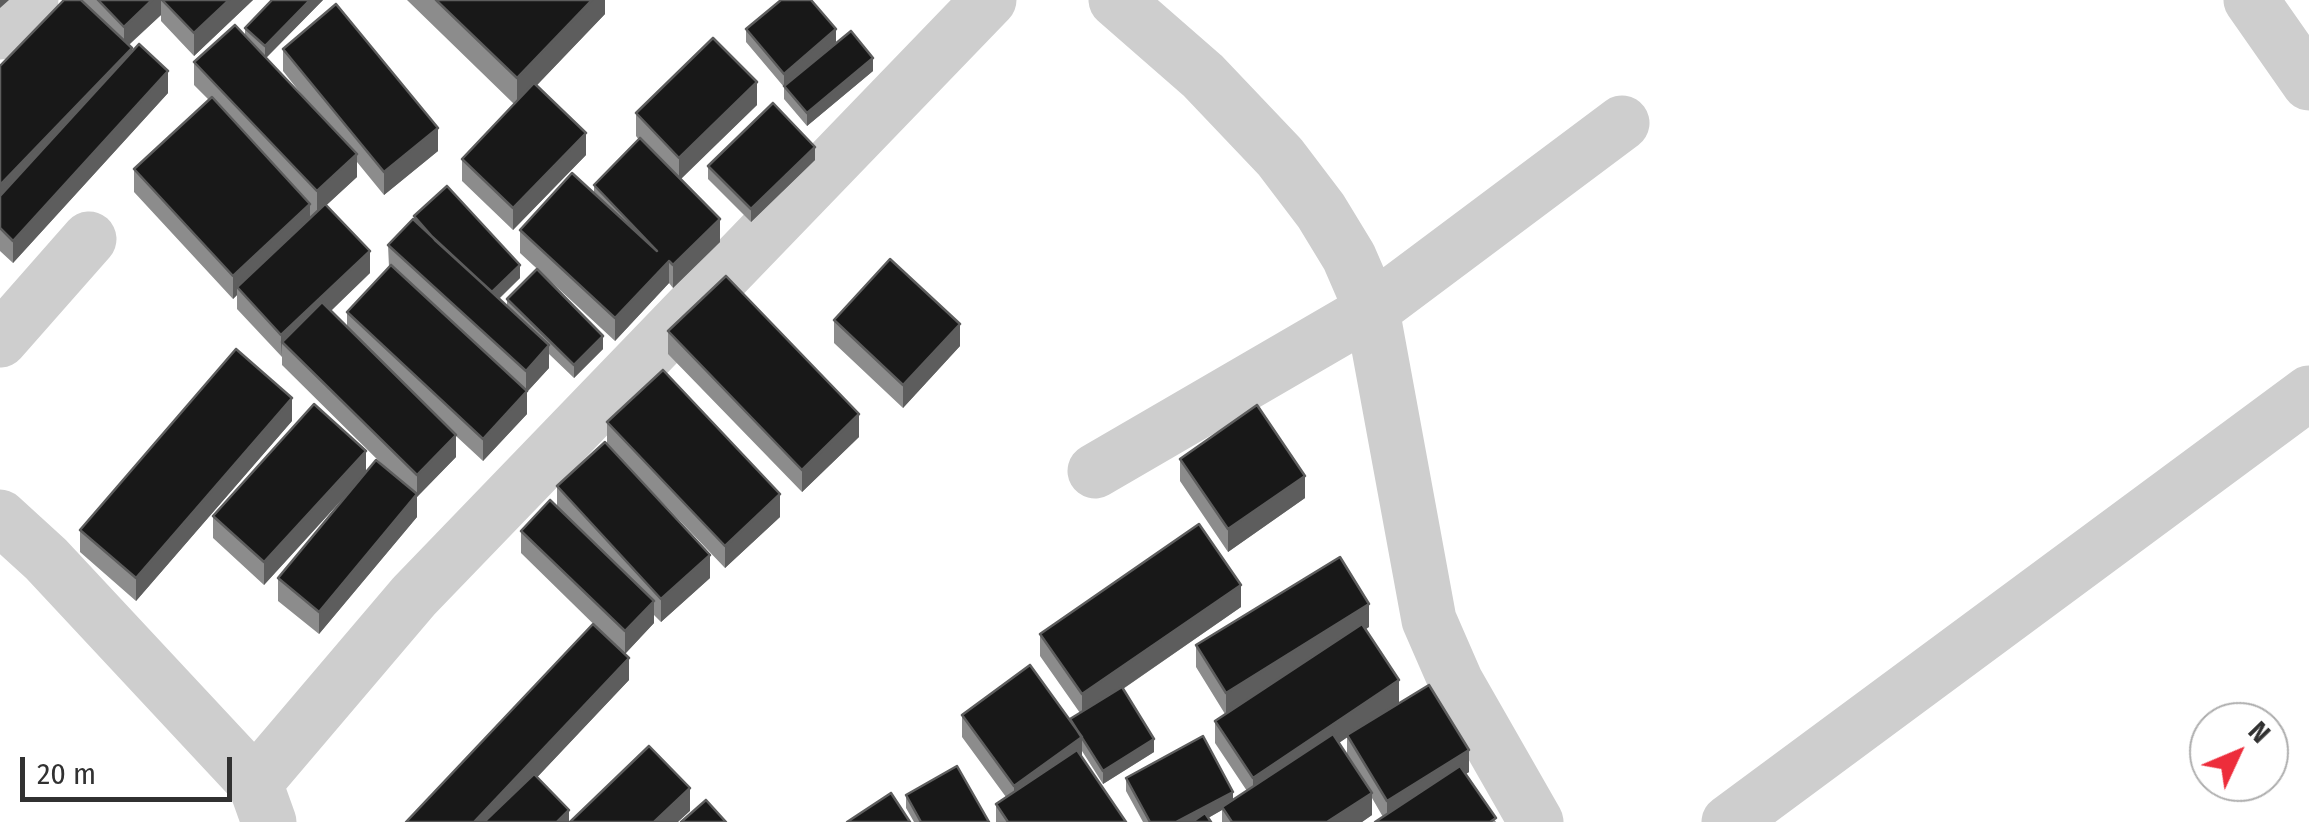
<!DOCTYPE html>
<style>
body{margin:0}
#map{position:relative;width:2309px;height:822px;overflow:hidden;background:#fff;font-family:"Fira Sans Condensed",sans-serif}
canvas{display:block}
.north{position:absolute;left:2189px;top:702px;width:100px;height:100px;box-sizing:border-box;background:#fff;border:2px solid #adadad;border-radius:50%;rotate:46deg;font-size:28px;font-weight:700;line-height:40px;text-align:center;color:#313131}
.north::after{content:'';display:block;margin:auto;width:35px;height:45px;background:#ed2d3b;clip-path:polygon(50% 0,100% 100%,50% 72%,0 100%)}
.scale{position:absolute;left:20px;top:757px;width:212px;height:45px;box-sizing:border-box;border:5px solid #313131;border-top:0;padding-left:12px;font-size:30px;line-height:35px;white-space:nowrap;color:#313131;-webkit-text-stroke:8px #fff;paint-order:stroke}
</style>
<div id="map">
<canvas width="2309" height="822"></canvas>
<div class="north">N</div>
<div class="scale">20 m</div>
</div>
<script>
const c = document.querySelector('canvas').getContext('2d');
c.lineJoin = 'round';
const poly = rows => new Path2D(rows.map(r => 'M' + r).join(''));
function trace(path, color, width, dash) { c.strokeStyle = color; c.lineWidth = width; c.lineCap = dash ? 'butt' : 'round'; c.setLineDash(dash || []); c.stroke(path); }
function paint(path, color) { c.fillStyle = color; c.fill(path, 'evenodd'); }
trace(poly([
 [1116,0,1203,76,1280,157,1321,211,1349,257,1372,310,1429,620,1456,682,1536,822],
 [2251,0,2309,83],
 [0,32,31,0],
 [0,340,89,239],
 [1095,471,1372,310,1622,123],
 [0,517,46,559,255,783,269,822],
 [255,783,414,596,989,0],
 [1729,822,2309,393]
]), '#cecece', 55);
paint(poly([
 [64,0,253,0,194,56,161,21,161,15,129,45,132,52,168,93,13,263,0,251,0,66],
 [272,0,323,0,266,58,309,104,283,71,283,49,438,151,384,195,357,162,357,177,326,205,370,273,331,311,347,328,347,312,389,267,388,245,414,220,414,216,520,278,499,299,507,306,507,299,603,349,574,378,549,354,549,368,527,392,527,414,483,461,456,436,456,457,417,497,417,517,319,634,278,601,278,578,361,479,264,585,213,538,213,516,366,473,392,474,282,365,282,357,237,309,237,295,233,299,134,192,134,169,209,100,194,85,194,62,245,35,245,28],
 [407,0,605,0,605,14,537,85,586,155,513,230,462,181,462,159,514,104],
 [746,29,836,42,814,61,873,71,807,126,784,99,784,87,746,42],
 [757,105,680,179,720,242,673,288,669,283,615,341,520,253,520,230,594,193,594,185,639,140,636,136,636,113],
 [815,160,751,222,708,179,708,166],
 [834,320,960,346,903,408,834,343],
 [668,331,859,437,802,492,668,354],
 [292,421,136,601,80,552,80,530],
 [607,422,780,517,725,568,620,458,710,578,661,622,654,615,654,623,625,654,629,680,537,777,406,822,620,650,521,553,521,531,557,506,557,486,607,444],
 [1180,459,1305,498,1228,552,1180,481],
 [1241,607,1123,689,1154,752,1103,784,1082,751,1082,758,1126,822,996,822,996,804,1006,797,962,737,962,715,1070,720,1080,713,1040,656,1040,634],
 [1369,627,1366,629,1399,703,1469,772,1466,774,1496,822,1383,817,1372,798,1372,815,1362,822,1222,822,1222,810,1208,818,1211,822,1143,822,1126,791,1126,778,1233,800,1247,791,1215,743,1215,721,1225,714,1196,667,1196,645],
 [1347,737,1347,756,1339,743],
 [906,795,989,822,914,822,906,808]
]), '#8c8c8c');
paint(poly([
 [0,0,9,0,0,8],
 [152,0,161,0,161,15,124,49,124,27],
 [229,0,253,0,194,56,194,33],
 [310,0,323,0,265,59,265,46],
 [592,0,605,0,605,14,517,106,517,78],
 [836,29,836,42,784,87,784,74],
 [132,48,132,70,0,207,0,185],
 [873,58,873,71,807,126,807,113],
 [168,71,168,93,13,263,13,241],
 [757,82,757,105,679,181,679,158],
 [438,128,438,151,384,195,384,172],
 [586,133,586,155,513,230,513,208],
 [815,147,815,160,751,222,751,209],
 [357,154,357,177,317,214,317,191],
 [310,204,310,227,237,287,237,295,233,299,233,276],
 [720,219,720,242,673,288,673,265],
 [370,251,370,273,290,350,282,342,281,357,281,335],
 [669,261,669,283,615,341,615,318],
 [520,265,520,278,487,310,487,297],
 [960,324,960,346,903,408,903,385],
 [603,336,603,349,574,378,574,365],
 [549,345,549,368,527,392,527,414,483,461,483,439,526,393,526,371],
 [292,398,292,421,136,601,136,578],
 [859,414,859,437,802,492,802,470],
 [456,435,456,457,417,497,417,517,319,634,319,612,417,495,417,475],
 [366,451,366,473,264,585,264,562],
 [1305,476,1305,498,1228,552,1228,529],
 [780,494,780,517,725,568,725,546],
 [710,555,710,578,661,622,661,599],
 [1241,585,1241,607,1082,717,1082,694],
 [654,601,654,623,625,654,625,631],
 [1369,604,1369,627,1226,715,1226,693],
 [629,658,629,680,495,822,474,822],
 [1399,680,1399,703,1253,800,1253,778],
 [1082,737,1082,759,1014,809,1014,786],
 [1154,739,1154,752,1103,784,1103,771],
 [1469,750,1469,772,1387,822,1387,801],
 [690,788,690,811,678,822,654,822],
 [1233,792,1233,805,1222,807,1222,810,1201,822,1176,822],
 [1372,793,1372,815,1362,822,1327,822],
 [569,810,569,822,557,822]
]), '#5d5d5d');
const building = poly([
 [64,0,81,0,132,48,0,185,0,66,64,0],
 [98,0,152,0,124,27,98,0],
 [162,0,229,0,194,33,162,0],
 [272,0,310,0,265,46,245,28,272,0],
 [436,0,592,0,517,78,436,0],
 [781,0,811,0,836,29,784,74,746,29,781,0],
 [336,4,438,128,384,172,283,49,336,4],
 [235,25,357,154,317,191,194,62,235,25],
 [851,31,873,58,807,113,784,86,851,31],
 [713,38,757,82,679,158,636,113,713,38],
 [139,44,168,71,13,241,0,228,0,196,139,44],
 [534,83,586,133,513,208,462,159,534,83],
 [212,97,310,204,233,276,134,169,212,97],
 [773,103,815,147,751,209,708,166,773,103],
 [640,138,720,219,673,265,669,261,615,318,520,230,572,173,657,251,594,185,640,138],
 [447,186,520,265,492,292,435,240,414,216,447,186],
 [325,204,370,251,281,335,237,287,325,204],
 [413,219,549,345,526,371,388,245,413,219],
 [890,259,960,324,903,385,834,320,890,259],
 [391,265,527,391,483,439,347,312,391,265],
 [537,269,603,336,574,365,507,299,537,269],
 [726,276,859,414,802,470,668,331,726,276],
 [322,302,456,435,417,475,282,342,322,302],
 [236,349,292,398,136,578,80,530,236,349],
 [663,370,780,494,725,546,607,422,663,370],
 [314,404,366,451,264,562,213,516,314,404],
 [1257,405,1305,476,1228,529,1180,459,1257,405],
 [605,442,710,555,661,599,557,486,605,442],
 [376,460,417,494,319,612,278,578,376,460],
 [550,500,654,601,625,631,521,531,550,500],
 [1199,524,1241,585,1082,694,1040,634,1199,524],
 [1340,557,1369,604,1226,693,1196,645,1340,557],
 [593,624,629,658,474,822,406,822,593,624],
 [1362,624,1399,680,1253,778,1215,721,1362,624],
 [1030,665,1082,737,1014,786,962,715,1030,665],
 [1429,685,1469,750,1387,801,1347,735,1429,685],
 [1122,687,1154,739,1103,771,1070,719,1122,687],
 [1333,734,1372,793,1327,822,1232,822,1222,807,1333,734],
 [1203,736,1233,792,1176,822,1150,822,1126,778,1203,736],
 [649,746,690,788,654,822,570,822,649,746],
 [1077,750,1126,822,1008,822,996,804,1077,750],
 [957,766,989,822,921,822,906,795,957,766],
 [1460,766,1496,818,1490,822,1375,822,1460,766],
 [534,774,569,810,557,822,484,822,534,774],
 [891,793,910,822,847,822,891,793],
 [706,800,726,822,681,822,706,800],
 [1205,813,1211,822,1192,822,1205,813]
]);
paint(building, '#181818');
trace(building, '#5d5d5d', 2.5);
</script>
